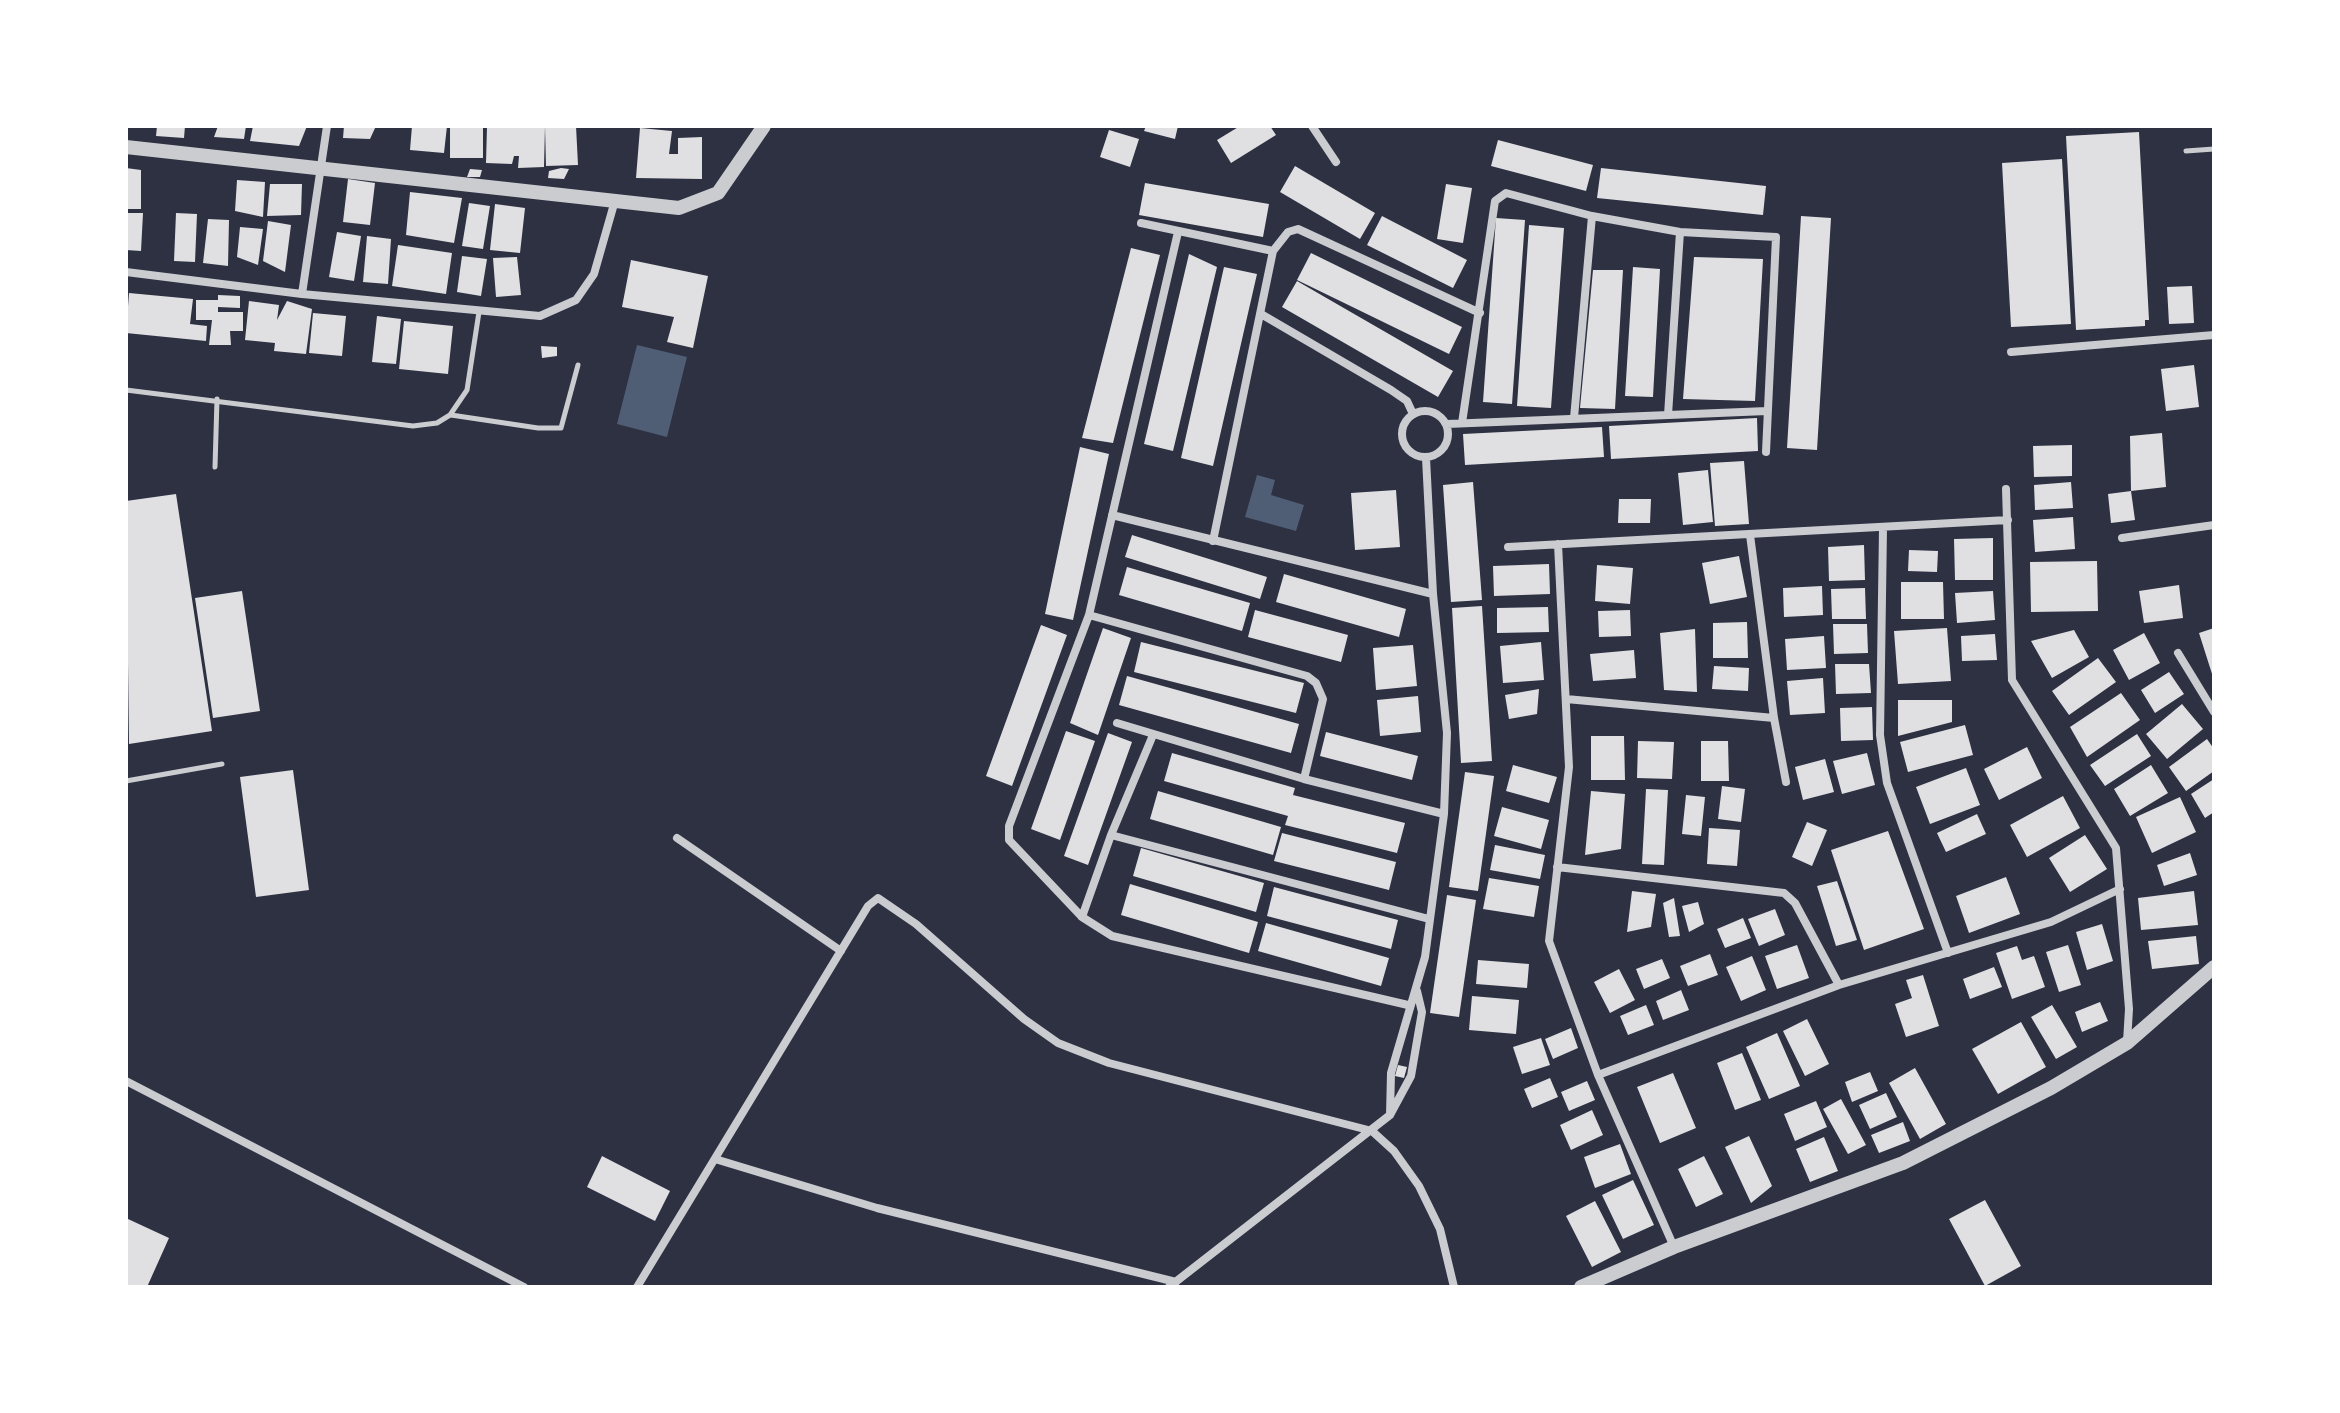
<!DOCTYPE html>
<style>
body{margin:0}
#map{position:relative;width:2340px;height:1413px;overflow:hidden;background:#2d3142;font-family:"Varela Round",sans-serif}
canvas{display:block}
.frame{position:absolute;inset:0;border:128px solid #fff;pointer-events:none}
</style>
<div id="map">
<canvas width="2340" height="1413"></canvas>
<div class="frame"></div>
</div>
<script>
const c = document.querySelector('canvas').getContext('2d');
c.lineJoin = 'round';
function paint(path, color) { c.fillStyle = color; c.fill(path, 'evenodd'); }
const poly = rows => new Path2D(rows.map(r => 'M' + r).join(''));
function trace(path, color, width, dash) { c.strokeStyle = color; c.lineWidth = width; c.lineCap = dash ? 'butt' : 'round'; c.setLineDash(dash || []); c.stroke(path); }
paint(poly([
 [637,345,687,357,667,437,617,424],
 [1257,475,1275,480,1271,495,1304,505,1296,531,1245,517]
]), '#4f5d75');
paint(poly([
 [157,126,185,126,184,138,156,136],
 [218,126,246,126,244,139,214,137],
 [253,126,307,126,299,146,250,141],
 [344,126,376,126,370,139,343,138],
 [412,126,447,126,444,153,410,150],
 [450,126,483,126,483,158,450,158],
 [487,126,545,126,544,167,518,168,519,156,514,156,512,164,486,163],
 [545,126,576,126,578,165,546,166],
 [1146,126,1178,126,1175,139,1144,131],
 [1240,126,1270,126,1276,135,1231,163,1217,140],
 [640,128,672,131,669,154,678,154,678,138,702,137,702,179,636,178],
 [1109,130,1139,139,1130,167,1100,157],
 [2139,132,2149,320,2145,320,2145,326,2076,330,2066,136],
 [1498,140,1593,165,1586,191,1491,166],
 [2062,159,2071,324,2011,327,2002,163],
 [1295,166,1375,213,1360,239,1280,192],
 [126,168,141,170,141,209,126,209],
 [561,168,569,169,564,179,548,178,549,171],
 [1601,168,1766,186,1763,215,1597,198],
 [470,169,482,170,480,177,467,177],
 [348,179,375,183,370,225,343,222],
 [237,180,265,182,263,217,235,211],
 [1145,183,1269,204,1263,237,1139,215],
 [270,184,302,184,301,215,267,216],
 [1446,184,1472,188,1463,243,1437,239],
 [410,192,462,198,454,243,406,235],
 [469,203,490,206,483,249,462,246],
 [495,204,525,208,520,253,490,250],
 [126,213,143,213,141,251,126,250],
 [176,213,197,214,195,262,174,261],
 [1382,216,1467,260,1453,288,1367,245],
 [1801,216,1831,218,1817,450,1787,448],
 [1496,218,1525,220,1512,404,1483,402],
 [208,219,229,220,228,266,203,263],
 [268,221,291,225,285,272,263,261],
 [1529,225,1564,228,1551,408,1517,406],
 [240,227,263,229,258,265,237,257],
 [337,232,361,236,354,281,329,277],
 [367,236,391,239,388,284,363,282],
 [398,245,452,253,446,294,392,286],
 [1131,248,1160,255,1113,443,1082,438],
 [1311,253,1462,327,1449,354,1297,280],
 [1189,254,1217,267,1173,451,1144,444],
 [462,256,487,259,481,296,457,292],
 [517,257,521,295,496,297,493,258],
 [1694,257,1763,259,1755,401,1683,399],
 [631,260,708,276,693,348,667,342,674,317,622,307],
 [1224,267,1257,274,1213,466,1181,458],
 [1633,267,1660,269,1653,397,1625,396],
 [1593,270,1623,270,1615,409,1580,408],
 [1297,281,1453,371,1438,397,1282,307],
 [2192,286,2194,323,2169,324,2167,287],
 [129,293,193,299,190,324,207,326,206,341,126,333],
 [218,295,240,296,240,308,218,307,218,312,243,312,243,331,230,331,231,345,209,345,212,320,196,320,196,300,218,300],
 [249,301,279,305,277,320,287,301,312,309,306,354,274,351,275,343,245,340],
 [313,313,346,316,342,356,309,353],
 [377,316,401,319,396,364,372,362],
 [404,321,453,326,448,374,399,369],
 [541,346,557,347,557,356,542,358],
 [2194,365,2199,407,2166,411,2161,369],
 [1757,418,1758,451,1611,459,1609,426],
 [1602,427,1604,457,1465,465,1463,434],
 [2162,433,2166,487,2131,491,2135,520,2111,523,2108,494,2131,491,2130,436],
 [2072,445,2072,476,2034,477,2033,446],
 [1080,447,1109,454,1073,620,1045,614],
 [1744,461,1749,524,1715,526,1710,463],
 [1708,470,1713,522,1683,525,1678,473],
 [1473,482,1482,600,1451,602,1443,485],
 [2071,482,2073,508,2035,510,2034,485],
 [1396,490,1400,547,1355,550,1351,493],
 [176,494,212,731,129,744,126,501],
 [1619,499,1651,499,1650,523,1618,523],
 [2073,517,2075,549,2035,552,2033,520],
 [1132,535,1267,577,1260,599,1125,557],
 [1993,538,1993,580,1955,580,1954,539],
 [1864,545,1865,580,1829,581,1828,547],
 [1909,550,1938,551,1937,572,1908,571],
 [1739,556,1747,597,1710,604,1702,563],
 [2097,561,2098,611,2031,612,2030,562],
 [1549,564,1550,594,1494,596,1493,566],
 [1597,565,1633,568,1630,604,1595,601],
 [1127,567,1250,603,1242,631,1119,595],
 [1284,574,1406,609,1399,637,1276,602],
 [1901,582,1943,582,1944,619,1901,619],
 [2179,585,2183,618,2144,623,2139,591],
 [1822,586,1823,615,1784,617,1783,588],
 [1865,588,1866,619,1832,619,1831,589],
 [242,591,260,711,213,718,195,598],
 [1993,591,1995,620,1957,623,1955,593],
 [1482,606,1492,761,1461,763,1452,608],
 [1548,607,1549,632,1497,633,1497,608],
 [1255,610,1348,635,1341,662,1248,637],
 [1630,610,1631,636,1599,637,1598,611],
 [1747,622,1748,658,1713,658,1713,623],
 [1833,624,1867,624,1868,653,1834,654],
 [1041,625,1067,635,1012,786,986,776],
 [1103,628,1131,638,1098,735,1070,723],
 [1947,628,1951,681,1898,684,1894,631],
 [2214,628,2214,677,2213,677,2199,633],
 [1695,629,1697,692,1664,690,1660,633],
 [2074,630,2089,657,2052,678,2031,641],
 [2144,633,2160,663,2129,680,2113,650],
 [1995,634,1997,660,1962,661,1961,636],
 [1824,636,1826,668,1787,670,1785,639],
 [1141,642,1304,683,1296,713,1134,672],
 [1541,642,1544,680,1503,683,1500,646],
 [1413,645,1417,686,1376,690,1373,648],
 [1634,650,1636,678,1593,681,1590,654],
 [2098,658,2116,682,2069,715,2052,691],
 [1835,664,1869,664,1871,693,1836,694],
 [1714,666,1749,668,1748,691,1712,689],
 [2169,672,2184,694,2155,713,2141,690],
 [1127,676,1299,724,1291,753,1119,705],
 [1823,678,1825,713,1790,715,1787,681],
 [1539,689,1537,714,1509,719,1505,695],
 [2121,693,2140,720,2087,757,2070,727],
 [1418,696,1421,732,1380,736,1377,700],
 [1898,700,1952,700,1952,722,1898,736],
 [2182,704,2203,729,2167,759,2146,734],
 [1872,707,1873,740,1841,741,1840,708],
 [1965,725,1973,755,1908,772,1900,742],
 [1066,731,1095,741,1060,840,1031,829],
 [1326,732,1418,756,1412,780,1320,756],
 [1108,733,1132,742,1088,865,1064,856],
 [2137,734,2151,756,2105,786,2090,765],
 [1591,736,1624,736,1625,780,1591,780],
 [2207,739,2214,749,2214,771,2186,791,2169,767],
 [1638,741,1674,742,1672,779,1637,778],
 [1701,741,1728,741,1729,781,1701,781],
 [2027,747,2042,778,1999,800,1984,769],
 [1172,753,1295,788,1293,795,1405,823,1397,853,1285,825,1288,816,1164,781],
 [1867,753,1875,785,1842,794,1833,761],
 [1825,759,1834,792,1803,800,1795,767],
 [1513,765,1557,777,1549,803,1506,791],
 [2151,765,2168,793,2130,816,2114,789],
 [1966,768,1980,805,1930,824,1916,787],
 [293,770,309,890,256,897,240,777],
 [1465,772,1494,776,1478,891,1449,887],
 [2214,779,2214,812,2205,818,2191,794],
 [1722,786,1745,789,1741,822,1718,819],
 [1646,789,1668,790,1664,865,1642,864],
 [1158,791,1281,827,1273,855,1150,819],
 [1591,791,1625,794,1621,849,1585,855],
 [1686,795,1705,797,1701,836,1682,834],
 [2063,796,2080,828,2027,857,2010,825],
 [2180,797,2196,832,2152,853,2136,817],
 [1502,807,1549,820,1541,849,1494,836],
 [1977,814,1986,834,1946,852,1937,833],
 [1807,822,1827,830,1812,866,1792,857],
 [1709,828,1740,830,1737,866,1707,864],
 [1888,831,1924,929,1864,950,1831,850],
 [1282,833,1396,862,1389,890,1274,861],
 [2085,835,2107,869,2070,892,2049,858],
 [1495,845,1545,855,1540,879,1490,870],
 [1141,848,1264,883,1256,912,1133,876],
 [2190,853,2197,875,2164,886,2157,865],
 [2006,877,2020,914,1969,933,1956,896],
 [1489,878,1539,886,1534,917,1483,909],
 [1837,881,1857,940,1836,946,1817,886],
 [1130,884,1258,922,1249,953,1121,915],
 [1274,887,1398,920,1391,949,1267,916],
 [1632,891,1656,894,1651,927,1627,932],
 [2194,891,2198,925,2141,930,2138,898],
 [1447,895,1476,900,1459,1017,1430,1013],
 [1674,898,1680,936,1669,937,1663,903],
 [1698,902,1704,924,1689,932,1682,906],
 [1775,909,1785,935,1759,946,1748,919],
 [1743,918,1751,938,1725,948,1717,929],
 [1266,923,1389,958,1381,986,1258,951],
 [2102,924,2113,961,2087,970,2076,932],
 [2196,936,2199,964,2152,969,2148,941],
 [1797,945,1809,978,1777,989,1765,956],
 [2068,945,2081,985,2059,992,2046,952],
 [2017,946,2022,960,2034,956,2045,987,2012,999,1996,953],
 [1710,954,1718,975,1688,986,1680,966],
 [1752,956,1766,990,1741,1001,1726,967],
 [1662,959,1670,978,1644,989,1636,969],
 [1478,960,1529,964,1527,988,1476,984],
 [1994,967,2002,987,1970,999,1963,979],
 [1619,969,1635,1000,1610,1013,1594,982],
 [1923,975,1939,1026,1906,1037,1895,1004,1912,998,1906,980],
 [1681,990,1689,1010,1663,1020,1656,1001],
 [1472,996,1519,1000,1516,1034,1469,1030],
 [2100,1002,2108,1021,2082,1032,2075,1012],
 [1646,1005,1654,1025,1628,1035,1620,1016],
 [2052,1005,2077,1047,2056,1059,2031,1017],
 [1807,1019,1829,1064,1805,1076,1783,1031],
 [2021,1022,2046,1067,1998,1094,1972,1049],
 [1571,1028,1578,1048,1553,1059,1545,1039],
 [1777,1033,1800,1086,1769,1099,1746,1047],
 [1541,1038,1550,1065,1522,1074,1513,1047],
 [1742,1053,1761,1100,1735,1110,1717,1063],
 [1398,1065,1407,1067,1404,1078,1395,1076],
 [1915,1068,1946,1124,1920,1139,1889,1083],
 [1870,1072,1878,1091,1852,1102,1845,1082],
 [1673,1073,1696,1128,1660,1143,1637,1087],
 [1550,1078,1558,1097,1532,1108,1524,1089],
 [1587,1081,1595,1100,1569,1111,1561,1092],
 [1886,1093,1897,1117,1870,1129,1859,1105],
 [1841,1099,1866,1145,1848,1154,1823,1109],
 [1816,1101,1827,1127,1795,1141,1784,1114],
 [1592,1110,1603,1135,1571,1150,1560,1125],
 [1903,1122,1910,1141,1879,1153,1871,1135],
 [1749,1136,1772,1186,1751,1203,1725,1147],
 [1824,1137,1838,1171,1810,1182,1796,1149],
 [1620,1144,1631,1174,1595,1188,1584,1157],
 [602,1156,670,1191,655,1221,587,1187],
 [1704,1156,1723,1194,1696,1207,1678,1169],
 [1633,1180,1654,1225,1623,1239,1602,1195],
 [1985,1200,2021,1266,1985,1286,1949,1219],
 [1595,1201,1621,1252,1592,1267,1566,1216],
 [128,1219,169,1238,147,1287,126,1287]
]), '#e0e0e3');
trace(poly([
 [2186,151,2214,149],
 [126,390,413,426,437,423,450,415,467,390,479,312],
 [451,415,538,428,561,428,578,365],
 [215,467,217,399],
 [126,781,222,764]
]), '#caccd0', 5);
trace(poly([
 [1312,126,1336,162],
 [1141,223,1273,251],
 [1178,232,1089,615,1009,826,1009,840,1082,917,1112,936,1408,1005],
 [126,272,302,294,540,316,576,300,594,274,614,204],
 [302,294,327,126],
 [1261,314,1391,390,1407,401,1413,414],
 [2011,352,2214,335],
 '1402 434a23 23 0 1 1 46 0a23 23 0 1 1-46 0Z',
 [1668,415,1680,232],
 [1574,418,1592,216],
 [1462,423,1495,201,1506,193,1592,216,1680,232,1776,237,1766,452],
 [1447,424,1767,411],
 [2006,489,2012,680,2116,848,2129,1009,2127,1042],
 [1112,515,1433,594],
 [1883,528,1880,735,1887,783,1948,953],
 [1750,535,1774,718,1786,782],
 [2122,538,2214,525],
 [1213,541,1273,251,1288,232,1298,229,1480,313],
 [1558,544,1569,767,1549,941,1598,1075,1674,1247],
 [1508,547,2008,520],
 [1089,615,1307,676,1316,683,1323,699,1304,779],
 [2178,653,2214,712],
 [1566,699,1774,718],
 [1117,723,1304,779,1444,814],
 [1111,835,1429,919],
 [677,838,841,951],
 [1557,867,1784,893,1795,903,1839,985],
 [1082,917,1111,835,1153,735],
 [1598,1075,1839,985,2051,922,2120,889],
 [126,1081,524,1287],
 [1390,1115,1391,1073,1425,957,1444,814,1447,733,1433,594,1426,458],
 [715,1159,877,1208,1176,1282],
 [637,1287,868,906,878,898,916,924,1024,1019,1058,1043,1109,1063,1372,1131,1394,1151,1419,1186,1440,1229,1454,1287],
 [1169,1287,1390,1115,1411,1076,1422,1012,1417,991]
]), '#caccd0', 8);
trace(poly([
 [126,147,679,208,718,193,764,126],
 [1581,1287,1674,1247,1903,1163,2051,1088,2127,1043,2214,967]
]), '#caccd0', 14);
</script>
